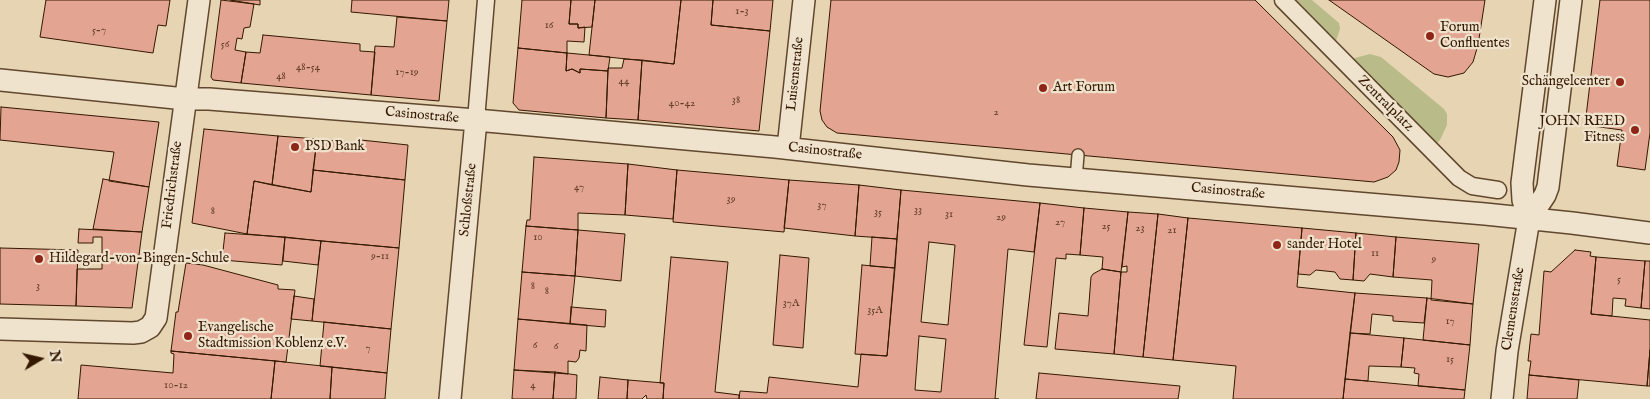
<!DOCTYPE html>
<meta charset="utf-8">
<style>
body{margin:0}
#map{position:relative;width:1650px;height:399px;overflow:hidden;background:#e6d4b3;font-family:"IM FELL English",serif}
canvas{display:block}
.north{position:absolute;left:15px;top:334px;width:50px;height:50px;-webkit-text-stroke:4px #efe3ce;paint-order:stroke;rotate:81deg;font-size:14px;font-weight:700;line-height:20px;text-align:center;color:#341800}
.north::after{content:'';display:block;margin:auto;width:18px;height:22px;background:#341800;clip-path:polygon(50% 0,100% 100%,50% 72%,0 100%)}
</style>
<div id="map">
<canvas width="1650" height="399"></canvas>
<div class="north">N</div>
</div>
<script>
const c = document.querySelector('canvas').getContext('2d');
c.lineJoin = 'round';
function paint(path, color) { c.fillStyle = color; c.fill(path, 'evenodd'); }
const poly = rows => new Path2D(rows.map(r => 'M' + r).join(''));
function trace(path, color, width, dash) { c.strokeStyle = color; c.lineWidth = width; c.lineCap = dash ? 'butt' : 'round'; c.setLineDash(dash || []); c.stroke(path); }
function label(font, color, halo, rows, align = 'center') {
  c.font = font + ' "IM FELL English",serif'; c.lineWidth = 4.5; c.setLineDash([]); c.textBaseline = 'middle'; c.strokeStyle = halo; c.fillStyle = color; for (const [text, x, y, turn = 0] of rows) {
    c.save(); c.translate(x, y); c.rotate((+turn || 0) * Math.PI / 180); c.textAlign = isNaN(turn) ? turn : align; if (halo) c.strokeText(text, 0, 0); c.fillText(text, 0, 0); c.restore();
  }
}
paint(poly([
 [1289,0,1312,0,1339,23,1340,29,1336,41,1334,42],
 [1370,54,1381,57,1444,109,1447,114,1447,125,1440,140,1437,143,1433,143,1351,59]
]), '#b9bc89');
const building = poly([
 [46,0,170,0,166,26,158,25,153,53,40,37,46,0],
 [221,0,254,4,250,27,244,28,242,39,237,38,235,50,246,52,241,83,213,80,211,77,221,0],
 [230,0,260,0,260,5,230,0],
 [352,0,449,0,447,21,351,12,352,0],
 [522,0,571,0,569,24,578,24,578,28,585,27,584,42,567,41,567,53,518,48,522,0],
 [571,0,595,0,592,27,578,28,578,24,569,24,571,0],
 [595,0,681,0,674,64,589,55,595,0],
 [681,0,713,0,711,25,770,31,759,131,638,120,642,60,674,64,681,0],
 [713,0,773,0,770,31,711,25,713,0],
 [831,0,1255,0,1393,137,1400,150,1399,162,1396,170,1388,177,1374,182,837,133,827,127,822,120,820,111,831,0],
 [1329,0,1485,0,1478,45,1473,62,1464,73,1448,77,1434,74,1329,0],
 [1600,0,1650,0,1650,133,1645,170,1617,166,1622,130,1585,125,1600,0],
 [397,17,447,21,439,101,371,95,375,46,394,47,397,17],
 [263,35,360,44,360,51,375,52,371,95,241,83,246,52,260,53,263,35],
 [518,48,567,53,566,71,572,69,580,73,580,69,608,71,606,118,519,110,513,103,518,48],
 [567,53,610,57,608,71,580,69,580,73,572,69,566,71,567,53],
 [624,59,642,60,638,120,606,118,608,68,622,68,624,59],
 [1,107,159,122,149,187,109,181,114,152,0,140,1,107],
 [204,129,278,136,272,185,254,181,247,234,192,223,204,129],
 [278,136,317,139,311,192,272,185,278,136],
 [317,139,360,144,361,140,408,145,405,180,313,170,317,139],
 [534,157,628,164,625,215,578,213,578,230,526,226,527,220,530,220,534,157],
 [628,164,677,170,673,219,625,215,628,164],
 [313,170,405,180,399,248,247,234,254,181,311,192,313,170],
 [677,170,789,180,784,232,673,222,677,170],
 [103,179,149,187,142,232,93,229,103,179],
 [789,180,859,185,855,236,784,228,789,180],
 [859,185,901,190,897,239,855,236,859,185],
 [901,190,1040,203,1034,252,1008,249,995,399,999,399,739,399,740,391,767,393,769,377,858,387,861,354,887,356,901,190],
 [929,242,955,245,948,325,921,322,929,242],
 [919,336,946,339,941,392,915,390,919,336],
 [1040,203,1084,208,1080,255,1066,254,1066,259,1056,258,1047,347,1024,345,1040,203],
 [1084,208,1128,212,1121,272,1102,269,1103,257,1080,255,1084,208],
 [1128,212,1158,214,1143,357,1114,354,1121,272,1127,272,1127,266,1122,267,1128,212],
 [1158,214,1188,218,1173,360,1143,357,1158,214],
 [1188,218,1302,228,1297,287,1355,293,1343,399,1233,399,1236,366,1173,360,1188,218],
 [526,226,578,230,575,276,522,272,526,226],
 [1302,228,1356,233,1353,280,1340,279,1335,272,1316,270,1310,275,1298,274,1302,228],
 [79,229,142,232,132,308,76,306,77,269,102,269,102,237,93,237,93,243,78,243,79,229],
 [578,230,625,234,621,281,575,276,578,230],
 [225,233,285,237,282,265,222,260,225,233],
 [1356,233,1396,237,1393,277,1370,274,1364,281,1353,280,1356,233],
 [285,237,321,241,318,265,283,261,285,237],
 [872,237,897,239,895,268,870,266,872,237],
 [1396,237,1479,244,1473,304,1431,300,1432,280,1393,277,1396,237],
 [321,241,399,248,391,329,312,321,321,241],
 [0,248,78,250,76,306,0,304,0,248],
 [1575,250,1591,252,1590,256,1596,257,1591,314,1650,320,1650,350,1647,386,1529,375,1531,361,1528,361,1531,334,1539,335,1544,271,1551,272,1575,250],
 [780,255,809,258,803,348,773,345,780,255],
 [671,257,728,262,715,392,739,395,739,399,663,399,664,383,660,383,671,257],
 [1596,257,1645,261,1641,308,1625,306,1626,299,1613,298,1612,316,1591,314,1596,257],
 [1645,261,1650,261,1650,309,1641,308,1645,261],
 [186,263,203,265,278,285,278,289,295,290,286,362,171,351,176,312,178,312,186,263],
 [862,265,895,268,887,356,855,354,862,265],
 [1102,269,1121,272,1114,354,1055,349,1059,313,1088,316,1091,277,1093,274,1102,269],
 [522,272,575,276,570,324,518,319,522,272],
 [1355,293,1427,298,1424,323,1393,321,1393,316,1372,314,1370,334,1350,333,1355,293],
 [294,296,314,299,312,321,291,319,294,296],
 [1427,298,1473,304,1470,345,1423,340,1427,298],
 [571,307,606,310,605,327,570,324,571,307],
 [518,319,587,325,586,351,580,350,579,358,576,362,568,361,568,374,514,370,518,319],
 [324,322,391,329,387,373,320,366,324,322],
 [1350,333,1404,338,1401,367,1369,366,1368,381,1345,379,1350,333],
 [1404,338,1470,345,1465,390,1418,386,1419,374,1414,373,1415,368,1401,367,1404,338],
 [1650,350,1650,386,1647,386,1650,350],
 [171,351,275,361,271,399,78,399,81,365,173,373,174,354,171,353,171,351],
 [275,361,332,367,330,399,271,399,275,361],
 [332,367,387,373,385,399,330,399,332,367],
 [514,370,555,372,553,399,512,399,514,370],
 [555,372,577,375,576,399,553,399,555,372],
 [1039,373,1180,386,1178,399,1036,399,1039,373],
 [1529,375,1579,380,1577,399,1527,399,1529,375],
 [600,377,628,380,627,399,598,399,600,377],
 [1345,379,1465,390,1464,399,1343,399,1345,379],
 [628,380,664,383,663,399,647,399,646,395,642,399,627,399,628,380]
]);
paint(building, '#e3a592');
trace(building, '#341800', 1);
const service = poly([
 [1076,179,1078,155]
]);
const pedestrian = poly([
 [1283,0,1459,178,1472,186,1498,190],
 [476,120,486,0]
]);
const minor = poly([
 [0,80,185,99,209,99,476,120,775,147,1028,175,1485,214,1572,223,1650,233],
 [788,148,804,0],
 [1529,219,1523,200,1522,183,1545,0],
 [0,329,133,333,141,332,150,327,156,318,199,0],
 [450,399,476,120],
 [1502,399,1507,351,1529,219,1545,195,1548,187,1571,0]
]);
trace(service, '#60472d', 14);
trace(pedestrian, '#60472d', 19);
trace(minor, '#60472d', 24);
trace(service, '#efe3ce', 11);
trace(pedestrian, '#efe3ce', 16);
trace(minor, '#efe3ce', 21);
for (const [x, y, r, color] of [
 [1430,36,5,"#8f2418"],
 [1620,82,5,"#8f2418"],
 [1043,88,5,"#8f2418"],
 [1635,130,5,"#8f2418"],
 [295,147,5,"#8f2418"],
 [1277,245,5,"#8f2418"],
 [39,259,5,"#8f2418"],
 [188,336,5,"#8f2418"]
]) { const dot = new Path2D(); dot.arc(x, y, r, 0, 2 * Math.PI); c.fillStyle = color; c.fill(dot); trace(dot, '#efe3ce', 2); }
label('11px', '#603b24', null, [
 ["1-3",742,12],
 ["16",549,26],
 ["5-7",99,31],
 ["56",225,45],
 ["48-54",308,68],
 ["17-19",407,73],
 ["48",281,77],
 ["44",624,82],
 ["38",736,101],
 ["40-42",682,104],
 ["2",996,113],
 ["47",579,188],
 ["39",731,200],
 ["37",822,206],
 ["33",918,211],
 ["8",213,212],
 ["35",878,213],
 ["31",949,215],
 ["29",1001,218],
 ["27",1060,223],
 ["25",1106,227],
 ["23",1140,229],
 ["21",1172,231],
 ["10",538,238],
 ["11",1375,254],
 ["9-11",380,257],
 ["9",1434,260],
 ["5",1619,280],
 ["3",38,287],
 ["8",533,287],
 ["8",547,292],
 ["37A",791,304],
 ["35A",875,311],
 ["17",1450,322],
 ["6",535,346],
 ["6",556,347],
 ["7",368,349],
 ["15",1450,360],
 ["10-12",176,386],
 ["4",533,386]
]);
label('14px', '#341800', '#efe3ce', [
 ["Forum",1440,28],
 ["Confluentes",1440,44],
 ["Schängelcenter",1610,82,"right"],
 ["Art Forum",1053,88],
 ["JOHN REED",1625,122,"right"],
 ["Fitness",1625,138,"right"],
 ["PSD Bank",305,147],
 ["sander Hotel",1287,245],
 ["Hildegard-von-Bingen-Schule",49,259],
 ["Evangelische",198,328],
 ["Stadtmission Koblenz e.V.",198,344]
], 'left');
label('14px', '#341800', '#efe3ce', [
 ["Luisenstraße",796,74,-84],
 ["Zentralplatz",1385,104,45],
 ["Casinostraße",422,116,5],
 ["Casinostraße",825,152,6],
 ["Friedrichstraße",173,185,-83],
 ["Casinostraße",1228,192,5],
 ["Schloßstraße",469,200,-84],
 ["Clemensstraße",1514,309,-81]
]);
</script>
